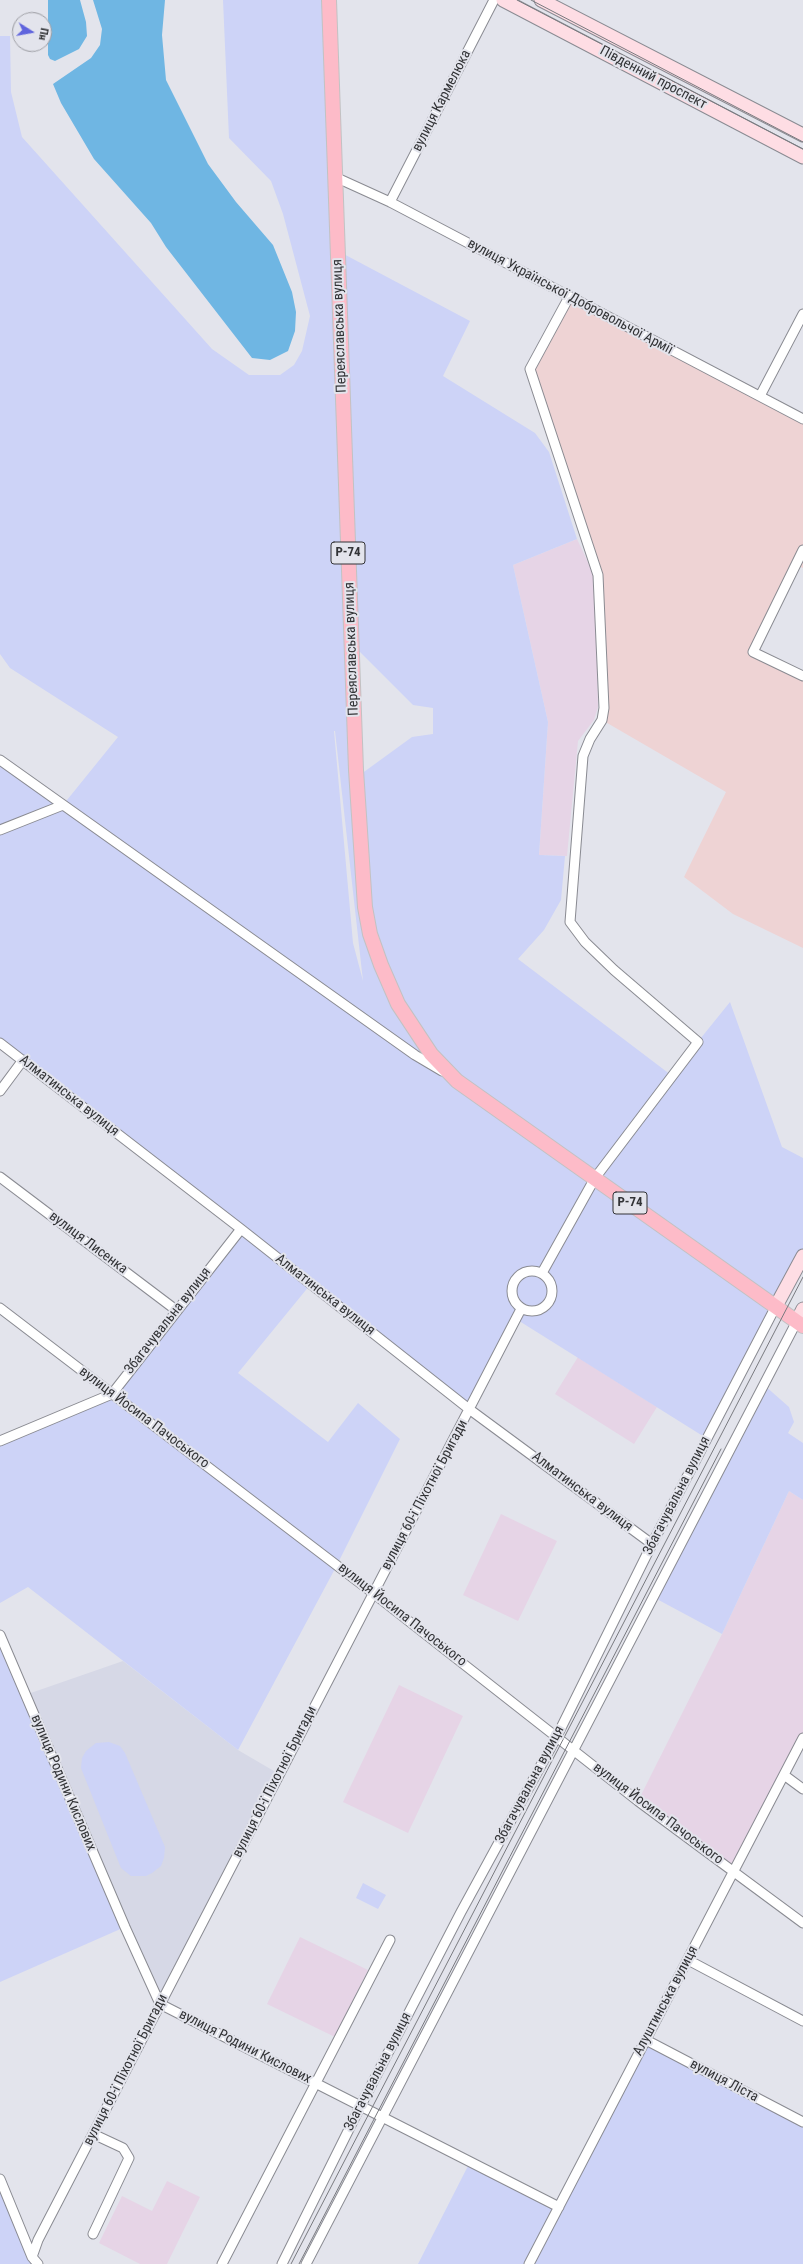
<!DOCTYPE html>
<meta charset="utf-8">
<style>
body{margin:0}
#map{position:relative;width:803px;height:2264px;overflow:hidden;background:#e3e4ec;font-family:"Roboto Condensed",sans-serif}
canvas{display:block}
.north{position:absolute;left:12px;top:12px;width:40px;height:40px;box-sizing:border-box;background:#e3e4ec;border:1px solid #9c9da3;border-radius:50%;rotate:101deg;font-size:11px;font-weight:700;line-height:16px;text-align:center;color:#323336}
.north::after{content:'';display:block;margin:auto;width:14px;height:18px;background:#5f64dd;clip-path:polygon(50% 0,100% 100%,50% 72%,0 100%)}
</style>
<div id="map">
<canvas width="803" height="2264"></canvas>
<div class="north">Пн</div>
</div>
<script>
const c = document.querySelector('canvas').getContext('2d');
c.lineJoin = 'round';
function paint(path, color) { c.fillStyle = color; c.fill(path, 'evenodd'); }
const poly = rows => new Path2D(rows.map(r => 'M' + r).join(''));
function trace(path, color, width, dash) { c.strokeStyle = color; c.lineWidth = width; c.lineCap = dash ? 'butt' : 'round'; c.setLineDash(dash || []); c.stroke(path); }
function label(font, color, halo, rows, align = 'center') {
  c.font = font + ' "Roboto Condensed",sans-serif'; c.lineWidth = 4; c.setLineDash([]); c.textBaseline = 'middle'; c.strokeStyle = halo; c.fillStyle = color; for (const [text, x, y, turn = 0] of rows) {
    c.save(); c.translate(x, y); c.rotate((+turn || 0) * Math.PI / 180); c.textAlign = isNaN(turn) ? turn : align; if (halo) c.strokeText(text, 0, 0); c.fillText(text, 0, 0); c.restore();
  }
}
paint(poly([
 [123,1661,238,1750,279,1774,160,2004,25,1695]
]), '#d6d8e6');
paint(poly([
 [577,539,595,577,598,707,594,720,578,741,567,856,539,855,548,722,513,565],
 [578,1357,657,1407,634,1444,555,1394],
 [789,1491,803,1500,803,1738,734,1870,638,1801,722,1634],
 [501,1514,557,1541,518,1621,463,1595],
 [399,1685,463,1716,408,1833,343,1802],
 [300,1937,368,1970,335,2037,267,2004],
 [167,2181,200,2197,167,2264,140,2264,99,2243,122,2196,152,2211]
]), '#e6d4e6');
paint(poly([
 [569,297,803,418,803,568,796,565,753,652,803,677,803,948,733,914,684,877,726,792,602,720,598,575,530,369]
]), '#eed3d4');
paint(poly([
 [223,0,329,0,338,251,470,321,443,376,535,433,549,452,577,539,513,565,548,722,539,855,565,856,561,900,544,930,518,959,671,1075,730,1002,782,1147,803,1158,803,1256,706,1438,516,1319,469,1409,310,1285,238,1373,328,1442,358,1403,400,1439,337,1565,238,1750,28,1587,0,1603,0,1441,112,1394,241,1229,0,1043,0,760,63,805,118,737,10,668,0,654,0,36,10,36,11,92,22,137,212,349,249,375,280,375,294,365,302,351,310,316,283,214,271,181,229,138],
 [352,644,413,705,433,708,433,734,412,737,357,777],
 [334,731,335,731,363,981,353,943],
 [764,1385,789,1407,794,1422,788,1433,803,1443,803,1500,789,1491,722,1634,653,1597],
 [0,1636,125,1927,0,1982],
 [109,1742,120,1746,125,1753,165,1847,164,1858,161,1866,152,1873,146,1876,131,1876,121,1868,81,1768,82,1758,86,1751,96,1743],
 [363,1883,386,1895,378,1909,356,1898],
 [646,2040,803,2122,803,2264,418,2264,470,2162,559,2207],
 [0,2179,38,2264,0,2264]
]), '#cdd3f7');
paint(poly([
 [48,0,80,0,86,22,87,36,79,49,55,61,50,59,48,55],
 [93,0,165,0,162,35,166,80,208,164,236,202,273,245,292,292,296,312,295,331,288,351,270,360,252,358,166,247,151,223,94,159,61,103,53,84,91,58,100,45,102,29]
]), '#6fb6e3');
const minor = poly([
 [335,177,390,202,803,419],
 [390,202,494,0],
 [760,396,803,314],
 [803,550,753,652,803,676],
 [0,760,415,1055,442,1071],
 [0,830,63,805],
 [0,1043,241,1229,469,1409,652,1544],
 [0,1091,23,1060],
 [0,1177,176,1310],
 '512 1291a20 20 0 1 1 40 0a20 20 0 1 1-40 0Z',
 [542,1273,595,1178,698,1042,614,970,585,942,570,922,583,756,590,739,602,720,604,708,598,575,530,369,569,297],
 [0,1308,373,1593,638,1801,803,1923],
 [0,1441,112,1394,241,1229],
 [0,1635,125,1927,160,2004,559,2207],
 [784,1775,803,1789],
 [688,1960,803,2021],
 [646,2040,803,2122],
 [93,2134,123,2148,129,2158,93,2234],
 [0,2179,32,2257,38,2264],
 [32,2257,38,2240,235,1860,521,1309],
 [222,2264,390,1940],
 [282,2264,360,2107,461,1912,557,1736,652,1544,776,1306],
 [306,2264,797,1321],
 [529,2264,803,1738]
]);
const secondary = poly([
 [503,0,803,157],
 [541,0,803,135],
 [776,1306,803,1256],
 [797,1321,803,1309]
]);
const primary = poly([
 [329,0,356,770,365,907,370,934,381,965,398,1004,431,1054,457,1081,803,1326]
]);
trace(minor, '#8a8b92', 11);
trace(secondary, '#8a8b92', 15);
trace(primary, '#c2c2c3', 16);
trace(minor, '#fff', 9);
trace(secondary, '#fedde4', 13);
trace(primary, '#fdbbc8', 14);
trace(poly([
 [517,0,803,149],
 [531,0,803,142],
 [291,2264,803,1277],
 [299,2264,721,1449]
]), '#797a7f', 1);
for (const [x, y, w] of [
 [348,553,34],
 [630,1203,34]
]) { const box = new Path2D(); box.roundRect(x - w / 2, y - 11, w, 22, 3); c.fillStyle = '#e3e4ec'; c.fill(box); trace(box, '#323336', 1); }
label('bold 13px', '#323336', null, [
 ["Р-74",348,553],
 ["Р-74",630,1203]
]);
label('14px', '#323336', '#e3e4ec', [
 ["Південний проспект",653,78,28],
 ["вулиця Кармелюка",442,101,-63],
 ["вулиця Української Добровольчої Армії",570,297,28],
 ["Переяславська вулиця",340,326,-92],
 ["Переяславська вулиця",352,649,-92],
 ["Алматинська вулиця",69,1096,38],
 ["вулиця Лисенка",88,1243,37],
 ["Алматинська вулиця",325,1295,38],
 ["Збагачувальна вулиця",168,1321,-52],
 ["вулиця Йосипа Пачоського",144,1418,37],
 ["Алматинська вулиця",582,1492,37],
 ["вулиця 60-ї Піхотної Бригади",425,1495,-62],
 ["Збагачувальна вулиця",677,1496,-63],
 ["вулиця Йосипа Пачоського",402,1615,38],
 ["вулиця 60-ї Піхотної Бригади",275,1782,-63],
 ["вулиця Родини Кислових",63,1783,67],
 ["Збагачувальна вулиця",530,1785,-62],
 ["вулиця Йосипа Пачоського",658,1814,37],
 ["Алуштинська вулиця",666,2001,-62],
 ["вулиця Родини Кислових",245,2047,27],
 ["вулиця 60-ї Піхотної Бригади",126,2070,-63],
 ["Збагачувальна вулиця",378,2072,-63],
 ["вулиця Ліста",724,2081,28]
]);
</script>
